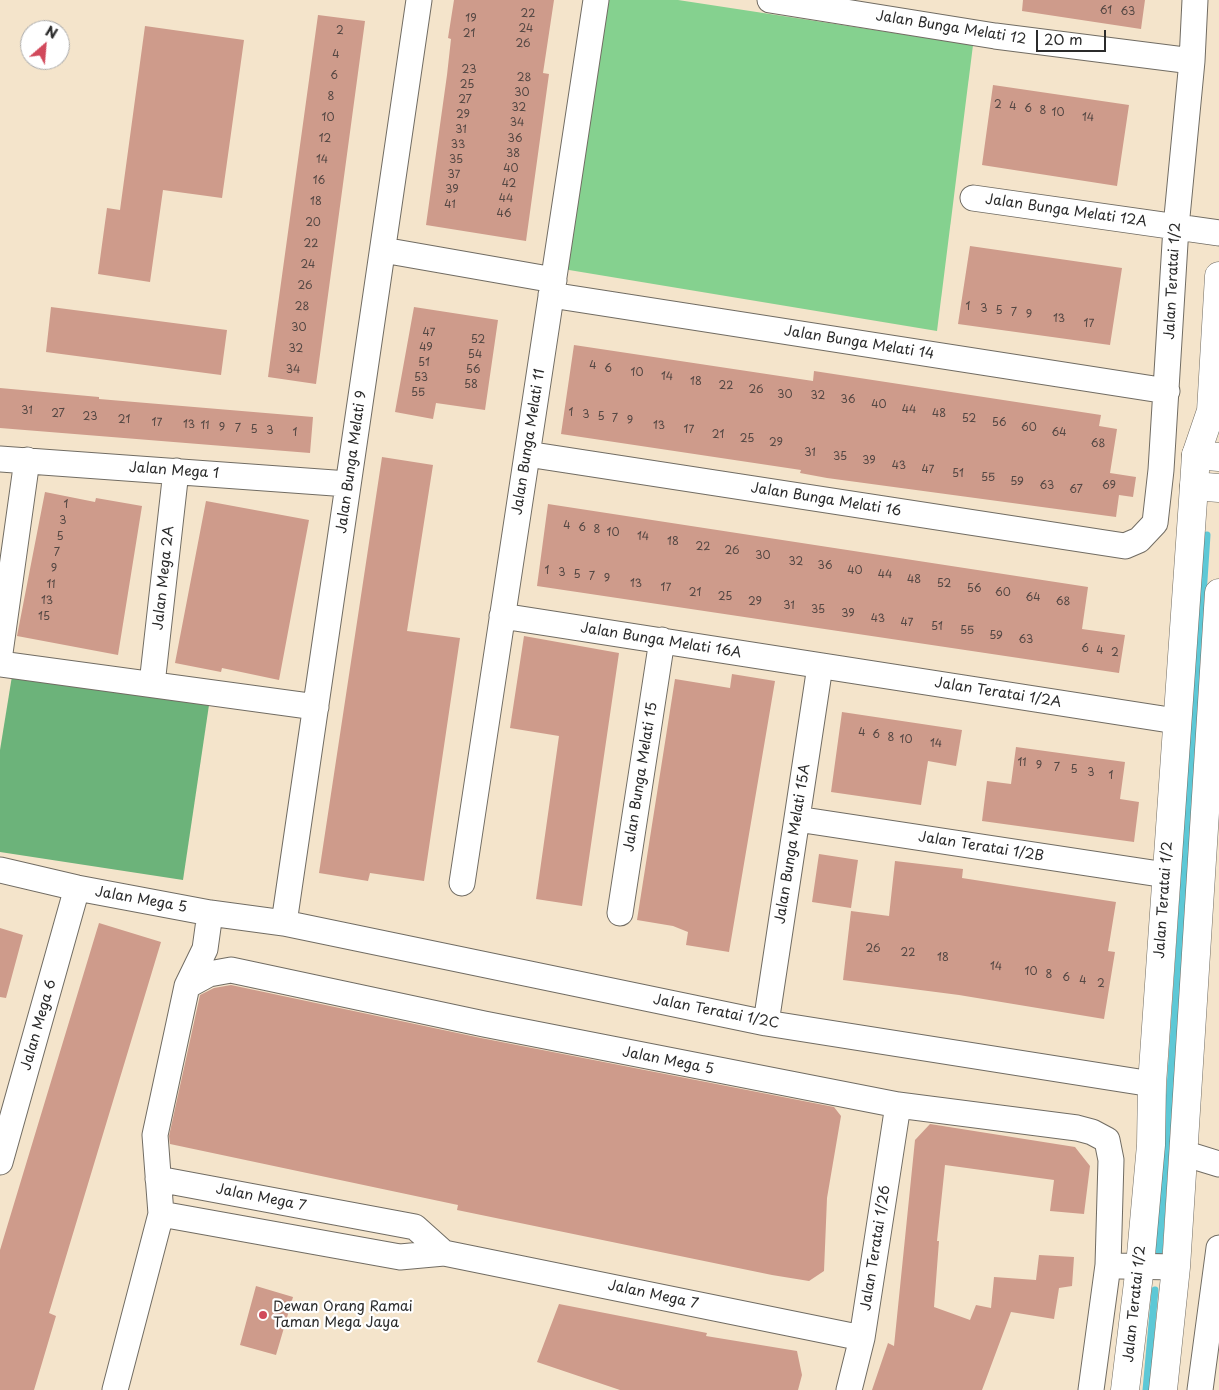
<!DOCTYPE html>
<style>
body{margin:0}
#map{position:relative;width:1219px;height:1390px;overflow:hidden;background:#f4e4cb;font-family:"Playpen Sans",sans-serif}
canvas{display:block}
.north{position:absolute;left:20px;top:20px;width:50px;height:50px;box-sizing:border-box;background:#fff;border:1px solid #aaa;border-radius:50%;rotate:27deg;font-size:14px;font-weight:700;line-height:20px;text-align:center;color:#2b2b2b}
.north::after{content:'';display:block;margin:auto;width:18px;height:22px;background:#d1495b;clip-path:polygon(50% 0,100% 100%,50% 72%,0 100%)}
.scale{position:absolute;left:1036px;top:30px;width:70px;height:22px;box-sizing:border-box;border:2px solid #2b2b2b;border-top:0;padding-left:6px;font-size:15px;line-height:18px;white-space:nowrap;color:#2b2b2b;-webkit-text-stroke:4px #fff;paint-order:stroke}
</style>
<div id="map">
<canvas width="1219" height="1390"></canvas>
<div class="north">N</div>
<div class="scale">20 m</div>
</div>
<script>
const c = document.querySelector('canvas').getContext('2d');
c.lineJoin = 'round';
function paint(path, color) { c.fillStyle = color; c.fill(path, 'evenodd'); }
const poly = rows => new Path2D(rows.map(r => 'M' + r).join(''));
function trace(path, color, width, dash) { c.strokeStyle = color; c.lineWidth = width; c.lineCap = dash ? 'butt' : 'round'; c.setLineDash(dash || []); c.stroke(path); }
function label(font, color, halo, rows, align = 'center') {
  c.font = font + ' "Playpen Sans",sans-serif'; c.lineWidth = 4.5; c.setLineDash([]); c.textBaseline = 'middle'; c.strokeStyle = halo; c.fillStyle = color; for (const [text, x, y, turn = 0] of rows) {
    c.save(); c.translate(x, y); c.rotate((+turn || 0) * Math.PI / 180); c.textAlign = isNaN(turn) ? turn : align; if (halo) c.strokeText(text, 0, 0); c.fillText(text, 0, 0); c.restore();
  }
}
paint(poly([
 [604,0,678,0,973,45,937,331,557,268]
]), '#85d18f');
paint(poly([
 [12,676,209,705,183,880,0,852,0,750]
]), '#6cb37a');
trace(poly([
 [1159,1253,1207,535],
 [1146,1390,1155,1290]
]), '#5dc8d6', 7);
paint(poly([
 [454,0,554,0,543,73,549,74,526,241,426,225,447,75,451,39,448,38],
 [1023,0,1145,0,1141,29,1022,11],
 [318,15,365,21,316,384,268,377],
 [145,26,244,40,222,198,163,190,150,282,98,274,107,208,120,210],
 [993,85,1129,105,1117,186,982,165],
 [970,246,1122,268,1110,345,958,324],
 [51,307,227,330,221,375,46,352],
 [414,307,498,320,485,410,436,403,433,419,395,412],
 [574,345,813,381,814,371,1101,415,1099,426,1117,429,1110,473,1136,477,1133,497,1119,495,1116,517,827,478,800,473,801,470,561,434],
 [0,388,99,397,99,399,313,417,310,453,0,428],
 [382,457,433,465,407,631,460,638,424,881,370,873,368,881,319,873],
 [45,492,95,502,96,498,142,506,118,655,17,636],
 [206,501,309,520,279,680,222,668,221,672,175,663],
 [548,504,1088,587,1082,629,1125,635,1119,673,537,586],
 [524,636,619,653,582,906,536,899,559,736,510,728],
 [732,674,775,681,729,952,686,945,688,932,673,926,637,920,675,679,730,688],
 [842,712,962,730,956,766,928,761,921,805,831,792],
 [1016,747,1125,762,1120,799,1139,802,1134,842,982,821,987,781,1011,784],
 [819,854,858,860,851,908,812,902],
 [895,861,963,869,962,878,1116,902,1108,951,1115,952,1104,1019,959,995,843,980,851,911,889,916],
 [99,923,161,942,49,1313,56,1316,34,1390,0,1390,0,1250],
 [0,928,23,935,6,998,0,997],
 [231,985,481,1038,834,1107,841,1116,827,1198,824,1271,809,1281,772,1275,457,1210,458,1205,170,1144,169,1136,200,995,214,988],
 [930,1124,1075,1147,1090,1166,1084,1214,1050,1211,1054,1180,945,1165,937,1241,939,1241,934,1307,970,1320,976,1305,991,1308,994,1277,1036,1280,1039,1255,1074,1257,1072,1286,1059,1288,1054,1319,1011,1312,982,1390,872,1390,888,1343,894,1346,915,1140],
 [256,1286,293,1297,276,1355,240,1345],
 [559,1304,707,1333,706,1336,797,1351,802,1375,798,1390,620,1390,537,1362]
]), '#ce9b8b');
const minor = poly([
 [770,0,995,36,1192,61],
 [973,198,1219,233],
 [383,250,554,280],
 [551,295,1167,391],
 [527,454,1125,546,1139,540,1155,523,1161,470,1176,227,1192,61,1195,0],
 [0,459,348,484],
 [502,616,1176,721],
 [0,653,27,460],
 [0,664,316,707],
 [152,684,176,471],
 [797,819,1166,875],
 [0,870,77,888,210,913,284,923,766,1023,1152,1084],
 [462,883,596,0],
 [620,913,662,640],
 [284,923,419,0],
 [187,986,209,974,231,970,484,1024,898,1105,1077,1128,1092,1132,1107,1140,1111,1160,1108,1265,1091,1390],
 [766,1023,820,666],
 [1183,1153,1219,1164],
 [0,1162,77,888],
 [158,1179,415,1227,444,1253],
 [161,1214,400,1257,444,1253,862,1338],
 [1120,1266,1176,1267],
 [115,1390,161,1214,155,1135,187,986,205,949,210,913],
 [849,1390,862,1338,898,1105],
 [1200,1390,1219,1248]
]);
const tertiary = poly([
 [1196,455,1219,457],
 [1194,486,1219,488]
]);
const secondary = poly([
 [1125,1390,1140,1266,1151,1145,1152,1084,1194,486,1196,455,1211,411,1219,276],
 [1163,1390,1176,1267,1219,593]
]);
trace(minor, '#716c63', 27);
trace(tertiary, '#716c63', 29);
trace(secondary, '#716c63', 29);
trace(minor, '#fff', 25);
trace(tertiary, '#fff', 28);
trace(secondary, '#fff', 28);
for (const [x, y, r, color] of [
 [263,1315,5,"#d1495b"]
]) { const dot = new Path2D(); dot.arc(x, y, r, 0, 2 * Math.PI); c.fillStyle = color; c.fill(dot); trace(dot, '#fff', 2); }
label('11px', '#544743', null, [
 ["61",1106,11],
 ["63",1128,12],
 ["22",528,14],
 ["19",471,19],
 ["24",526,29],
 ["2",340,31],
 ["21",469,34],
 ["26",523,44],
 ["4",336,55],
 ["23",469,70],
 ["6",334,76],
 ["28",524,78],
 ["25",467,85],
 ["30",522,93],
 ["8",331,97],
 ["27",465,100],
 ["2",998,105],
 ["4",1013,107],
 ["32",519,108],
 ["6",1028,109],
 ["8",1043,111],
 ["10",1058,113],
 ["29",463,115],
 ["10",328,118],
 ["14",1088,118],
 ["34",517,123],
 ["31",461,130],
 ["12",325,139],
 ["36",515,139],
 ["33",458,145],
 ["38",513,154],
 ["14",322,160],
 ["35",456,160],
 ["40",511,169],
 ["37",454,175],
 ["16",319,181],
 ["42",509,184],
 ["39",452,190],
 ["44",506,199],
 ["18",316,202],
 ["41",450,205],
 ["46",504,214],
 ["20",313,223],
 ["22",311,244],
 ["24",308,265],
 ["26",305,286],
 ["28",302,307],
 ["1",968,307],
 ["3",984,309],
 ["5",999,311],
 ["7",1014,313],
 ["9",1029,315],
 ["13",1059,319],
 ["17",1089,324],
 ["30",299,328],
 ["47",429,333],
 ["52",478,340],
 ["49",426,348],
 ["32",296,349],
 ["54",475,355],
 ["51",424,363],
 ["4",593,366],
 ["6",608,369],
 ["34",293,370],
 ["56",473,370],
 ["10",637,373],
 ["14",667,377],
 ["53",421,378],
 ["18",696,382],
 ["58",471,385],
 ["22",726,386],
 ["26",756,390],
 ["55",418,393],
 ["30",785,395],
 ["32",818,396],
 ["36",848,400],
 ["40",879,405],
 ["44",909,410],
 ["31",27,411],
 ["1",571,413],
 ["27",58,414],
 ["48",939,414],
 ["3",586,415],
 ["23",90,417],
 ["5",601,417],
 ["7",615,419],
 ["52",969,419],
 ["21",124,420],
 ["9",630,421],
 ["17",157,423],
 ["56",999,423],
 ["13",189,425],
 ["11",205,426],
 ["13",659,426],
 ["9",222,428],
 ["60",1029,428],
 ["7",238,429],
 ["5",254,430],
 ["17",689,430],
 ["3",270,431],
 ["1",295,433],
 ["64",1059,433],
 ["21",718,435],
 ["25",747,439],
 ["29",776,443],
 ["68",1098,444],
 ["31",810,453],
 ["35",840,457],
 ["39",869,461],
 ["43",899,466],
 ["47",928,470],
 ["51",958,474],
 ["55",988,478],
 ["59",1017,482],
 ["63",1047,486],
 ["69",1109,486],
 ["67",1076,490],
 ["1",66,505],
 ["3",63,521],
 ["4",567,526],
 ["6",582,528],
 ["8",597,530],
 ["10",613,533],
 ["5",60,537],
 ["14",643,537],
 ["18",673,542],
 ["22",703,547],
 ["26",732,551],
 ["7",57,553],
 ["30",763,556],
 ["32",796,562],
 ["36",825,566],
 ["9",54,569],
 ["1",547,571],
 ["40",855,571],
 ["3",562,573],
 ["5",577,575],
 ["44",885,575],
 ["7",592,577],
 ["9",607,579],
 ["48",914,580],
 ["13",636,584],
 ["52",944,584],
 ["11",51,585],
 ["17",666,588],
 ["56",974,589],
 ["21",695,593],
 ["60",1003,593],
 ["25",725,597],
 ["64",1033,598],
 ["13",47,601],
 ["29",755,602],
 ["68",1063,602],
 ["31",789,606],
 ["35",818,610],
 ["39",848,614],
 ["15",44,617],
 ["43",878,619],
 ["47",907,623],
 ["51",937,627],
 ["55",967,631],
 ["59",996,636],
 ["63",1026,640],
 ["6",1085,649],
 ["4",1100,651],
 ["2",1115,653],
 ["4",862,733],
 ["6",876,735],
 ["8",891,738],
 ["10",906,740],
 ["14",936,744],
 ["11",1022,763],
 ["9",1039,766],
 ["7",1057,768],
 ["5",1074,770],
 ["3",1091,773],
 ["1",1111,776],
 ["26",873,949],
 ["22",908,953],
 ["18",943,958],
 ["14",996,967],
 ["10",1031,972],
 ["8",1049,975],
 ["6",1066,978],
 ["4",1083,981],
 ["2",1101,984]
]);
label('14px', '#2b2b2b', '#fff', [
 ["Jalan Bunga Melati 12",951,28,9],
 ["Jalan Bunga Melati 12A",1066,211,8],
 ["Jalan Teratai 1/2",1173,281,-87],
 ["Jalan Bunga Melati 14",859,343,9],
 ["Jalan Bunga Melati 11",529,442,-81],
 ["Jalan Bunga Melati 9",352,462,-82],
 ["Jalan Mega 1",174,471,4],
 ["Jalan Bunga Melati 16",826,500,9],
 ["Jalan Mega 2A",164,578,-84],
 ["Jalan Bunga Melati 16A",661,641,9],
 ["Jalan Teratai 1/2A",998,693,9],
 ["Jalan Bunga Melati 15",641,777,-81],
 ["Jalan Bunga Melati 15A",793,844,-81],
 ["Jalan Teratai 1/2B",981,847,9],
 ["Jalan Mega 5",141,900,10],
 ["Jalan Teratai 1/2",1164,900,-86],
 ["Jalan Teratai 1/2C",716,1012,11],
 ["Jalan Mega 6",39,1025,-74],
 ["Jalan Mega 5",668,1061,11],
 ["Jalan Mega 7",261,1198,11],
 ["Jalan Teratai 1/26",876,1248,-81],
 ["Jalan Mega 7",653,1295,12],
 ["Jalan Teratai 1/2",1135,1304,-84]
]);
label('14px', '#2b2b2b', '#fff', [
 ["Dewan Orang Ramai",273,1307],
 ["Taman Mega Jaya",273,1323]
], 'left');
</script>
